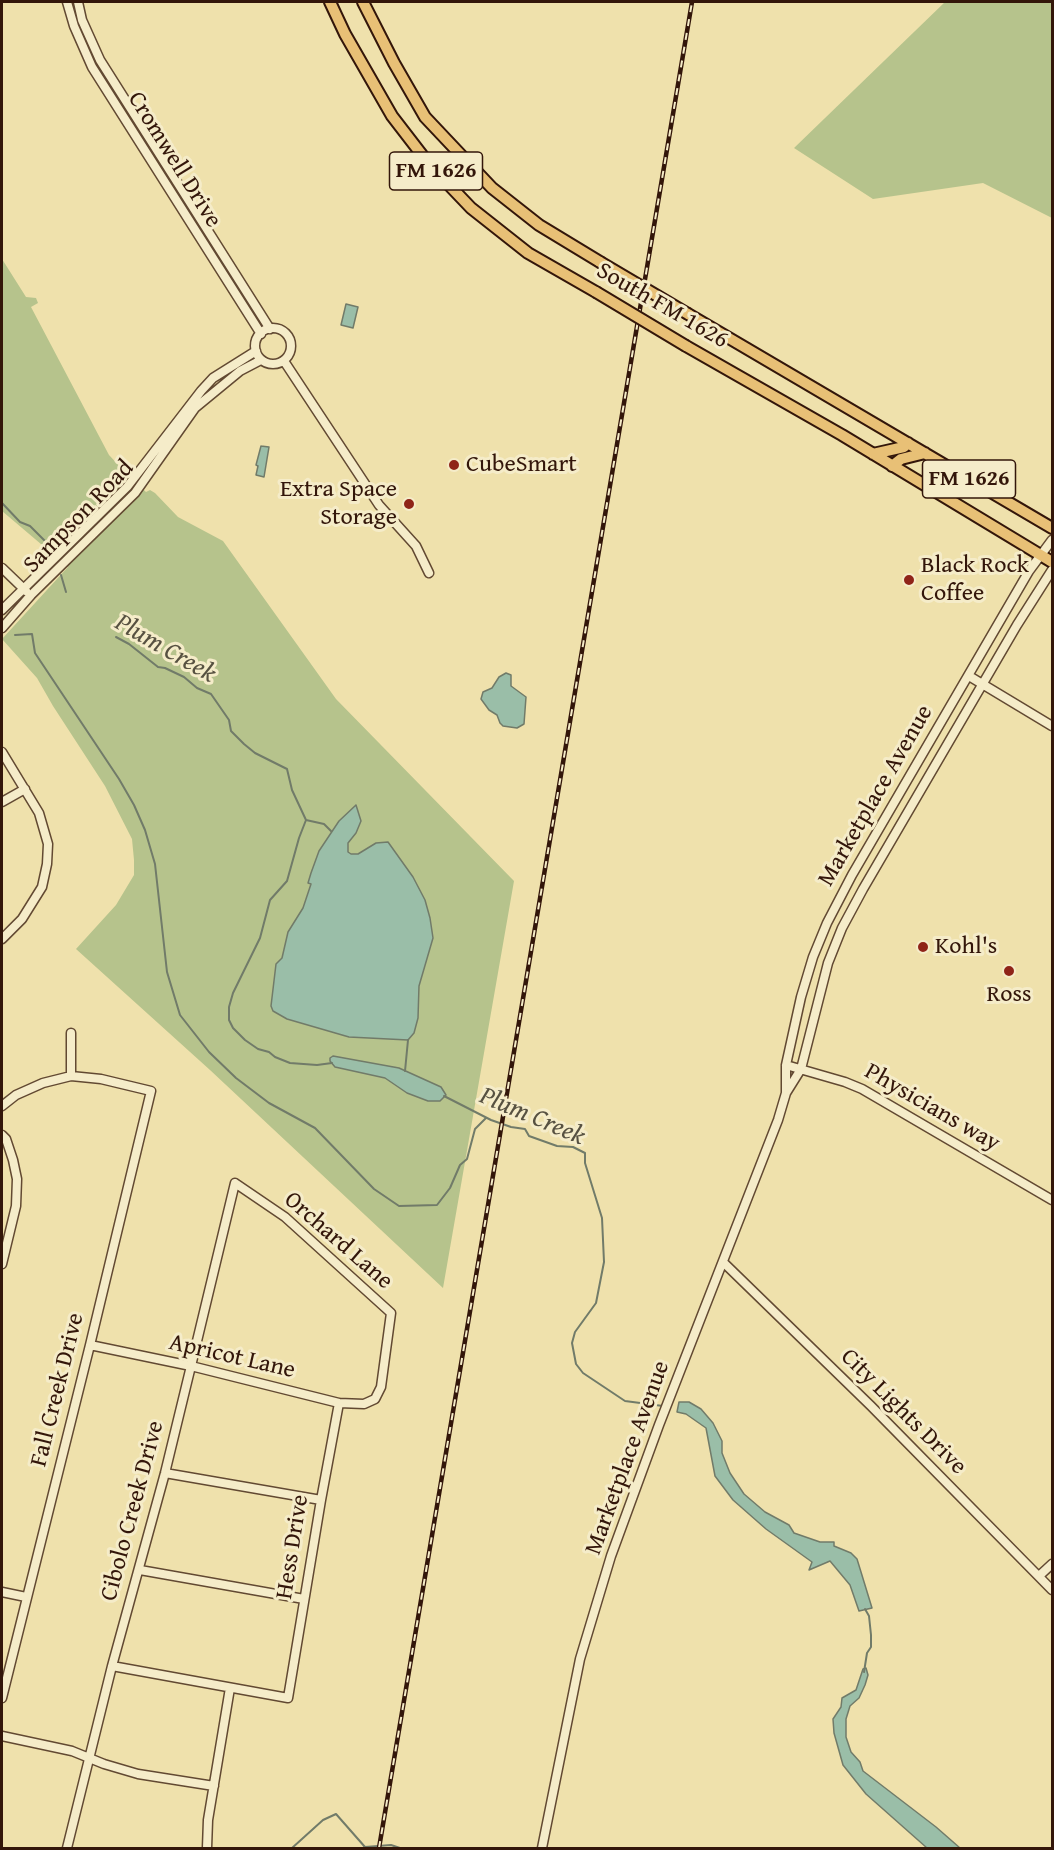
<!DOCTYPE html>
<style>
body{margin:0}
#map{position:relative;width:1054px;height:1850px;overflow:hidden;background:#efe1ac;font-family:"Gentium Book Plus",serif}
canvas{display:block}
.frame{position:absolute;inset:0;border:3px solid #33160a;pointer-events:none}
</style>
<div id="map">
<canvas width="1054" height="1850"></canvas>
<div class="frame"></div>
</div>
<script>
const c = document.querySelector('canvas').getContext('2d');
c.lineJoin = 'round';
function paint(path, color) { c.fillStyle = color; c.fill(path, 'evenodd'); }
const poly = rows => new Path2D(rows.map(r => 'M' + r).join(''));
function trace(path, color, width, dash) { c.strokeStyle = color; c.lineWidth = width; c.lineCap = dash ? 'butt' : 'round'; c.setLineDash(dash || []); c.stroke(path); }
function label(font, color, halo, rows, align = 'center') {
  c.font = font + ' "Gentium Book Plus",serif'; c.lineWidth = 6; c.setLineDash([]); c.textBaseline = 'middle'; c.strokeStyle = halo; c.fillStyle = color; for (const [text, x, y, turn = 0] of rows) {
    c.save(); c.translate(x, y); c.rotate((+turn || 0) * Math.PI / 180); c.textAlign = isNaN(turn) ? turn : align; if (halo) c.strokeText(text, 0, 0); c.fillText(text, 0, 0); c.restore();
  }
}
paint(poly([
 [945,2,1052,2,1052,218,983,183,873,199,794,148],
 [2,259,26,297,36,298,38,303,31,307,109,455,125,472,146,492,150,490,155,493,178,517,223,541,336,699,514,881,443,1288,210,1070,76,949,116,905,134,875,134,860,132,839,105,786,53,706,37,678,2,639,68,567,2,511]
]), '#b6c38c');
const water = poly([
 [346,304,358,307,353,328,341,325,346,304],
 [261,446,269,447,264,477,256,475,258,466,256,465,261,446],
 [506,673,511,675,511,686,526,697,524,724,517,728,503,726,500,723,497,715,489,710,481,699,483,692,492,688,499,677,506,673],
 [356,805,361,821,356,833,348,843,348,852,351,854,358,854,376,843,388,842,413,877,425,900,430,918,433,938,419,986,418,1018,414,1033,408,1040,349,1037,287,1019,273,1011,271,1006,276,964,282,958,288,932,303,908,311,884,308,883,311,873,319,851,339,821,356,805],
 [333,1056,399,1068,441,1087,446,1095,440,1101,428,1101,407,1093,385,1078,335,1067,330,1061,330,1058,333,1056],
 [679,1402,689,1402,701,1409,713,1423,722,1441,722,1453,730,1473,744,1494,765,1512,789,1525,794,1533,820,1542,834,1542,834,1546,851,1553,857,1559,861,1572,872,1608,859,1611,850,1585,830,1561,809,1570,812,1562,766,1529,733,1500,715,1476,706,1428,686,1414,677,1412,679,1402],
 [866,1668,868,1675,865,1685,859,1698,850,1706,846,1719,846,1737,851,1752,860,1762,863,1771,936,1827,960,1848,927,1848,866,1794,843,1765,834,1733,833,1719,841,1707,842,1698,856,1690,863,1669,866,1668]
]);
paint(water, '#9abea8');
trace(water, '#717b69', 1.5);
trace(poly([
 [2,503,20,522,30,526,53,549],
 [61,575,66,592],
 [15,635,32,634,35,653,119,779,134,805,145,830,155,864,167,972,180,1015,209,1052,236,1078,269,1103,315,1128,374,1189,399,1206,437,1205,450,1188,460,1165,467,1159,475,1129,486,1118],
 [116,637,129,644,158,667,165,668,184,677,197,688,211,694,229,720,231,731,244,744,255,753,287,769,292,790,306,820,299,838,287,881,270,900,260,938,233,993,229,1007,229,1020,233,1028,245,1040,258,1049,269,1052,275,1057,290,1063,317,1065,332,1063],
 [306,820,324,824,331,831],
 [405,1071,408,1040],
 [444,1096,491,1120,511,1127,525,1129,529,1136,557,1146,573,1147,585,1153,585,1163,602,1218,604,1262,596,1303,575,1332,572,1343,576,1364,583,1373,625,1401,663,1406],
 [864,1672,867,1653,871,1647,871,1635,869,1616,865,1609],
 [292,1848,323,1820,336,1814,365,1847],
 [363,1848,365,1847,391,1845,400,1848]
]), '#717b69', 2);
const minor = poly([
 [67,2,74,26,92,67,261,334],
 [78,2,82,20,100,60,270,329],
 '255 346a18 18 0 1 1 36 0a18 18 0 1 1-36 0Z',
 [284,361,379,505,416,546,429,573],
 [2,568,26,591],
 [2,610,127,487,201,391,213,378,256,351],
 [2,628,31,595,135,493,195,408,240,371,261,360],
 [969,676,1052,726],
 [2,752,39,813,48,844,47,864,42,887,22,919,2,939],
 [2,802,25,789],
 [71,1033,71,1076],
 [786,1065,845,1082,862,1089,1052,1200],
 [786,1092,786,1065,801,997,813,957,827,923,852,875,1029,571,1052,540],
 [2,1106,16,1095,43,1083,71,1076,101,1079,151,1091,90,1345,2,1698],
 [2,1135,6,1139,13,1160,17,1179,16,1206,2,1264],
 [724,1263,871,1406,1052,1590],
 [165,1473,321,1500],
 [140,1570,304,1599],
 [1039,1576,1052,1564],
 [2,1592,26,1597],
 [112,1666,288,1698,321,1500,339,1403],
 [2,1736,72,1751,104,1764,138,1774,214,1786],
 [67,1848,112,1666,165,1473,191,1366,235,1183,285,1217,391,1313,381,1387,375,1399,364,1404,339,1403,191,1366,90,1345],
 [207,1848,208,1820,230,1688],
 [542,1848,580,1659,611,1556,659,1425,778,1120,786,1093,801,1069,828,963,842,928,863,889,1017,625,1052,570]
]);
const major = poly([
 [330,2,345,34,392,116,429,164,471,208,528,253,596,292],
 [363,2,394,63,425,117,492,188,539,225,600,262],
 [688,314,1052,528],
 [686,346,842,435,1052,562],
 [873,454,904,447,908,443],
 [892,466,901,459,925,453]
]);
trace(minor, '#624932', 11);
trace(major, '#33160a', 14);
trace(minor, '#f5ecc9', 8);
trace(major, '#e8c076', 10);
const rail = poly([
 [379,1848,692,2]
]);
trace(rail, '#33160a', 4.5);
trace(rail, '#f5ecc9', 2, [7]);
const majorBridge = poly([
 [600,262,688,314],
 [596,292,686,346]
]);
trace(majorBridge, '#33160a', 14, []);
trace(majorBridge, '#e8c076', 10);
for (const [x, y, r, color] of [
 [454,465,6,"#8f2418"],
 [409,504,6,"#8f2418"],
 [909,580,6,"#8f2418"],
 [923,947,6,"#8f2418"],
 [1009,971,6,"#8f2418"]
]) { const dot = new Path2D(); dot.arc(x, y, r, 0, 2 * Math.PI); c.fillStyle = color; c.fill(dot); trace(dot, '#f5ecc9', 2); }
for (const [x, y, w] of [
 [436,171,93],
 [969,479,93]
]) { const box = new Path2D(); box.roundRect(x - w / 2, y - 19, w, 38, 4.5); c.fillStyle = '#f5ecc9'; c.fill(box); trace(box, '#33160a', 1.5); }
label('bold 22px', '#33160a', null, [
 ["FM 1626",436,171],
 ["FM 1626",969,479]
]);
label('24px', '#33160a', '#f5ecc9', [
 ["Cromwell Drive",174,160,58],
 ["South FM 1626",662,306,30],
 ["Sampson Road",79,517,-46],
 ["Marketplace Avenue",876,796,-60],
 ["Physicians way",932,1108,30],
 ["Orchard Lane",338,1241,41],
 ["Apricot Lane",232,1357,13],
 ["Fall Creek Drive",58,1390,-76],
 ["City Lights Drive",903,1412,45],
 ["Marketplace Avenue",628,1458,-70],
 ["Cibolo Creek Drive",133,1511,-75],
 ["Hess Drive",293,1547,-81]
]);
label('24px', '#33160a', '#f5ecc9', [
 ["CubeSmart",466,465],
 ["Extra Space",397,490,"right"],
 ["Storage",397,518,"right"],
 ["Black Rock",921,566],
 ["Coffee",921,594],
 ["Kohl's",935,947],
 ["Ross",1009,995,"center"]
], 'left');
label('italic 26px', '#575141', '#f5ecc9', [
 ["Plum Creek",165,649,30],
 ["Plum Creek",532,1117,23]
]);
</script>
